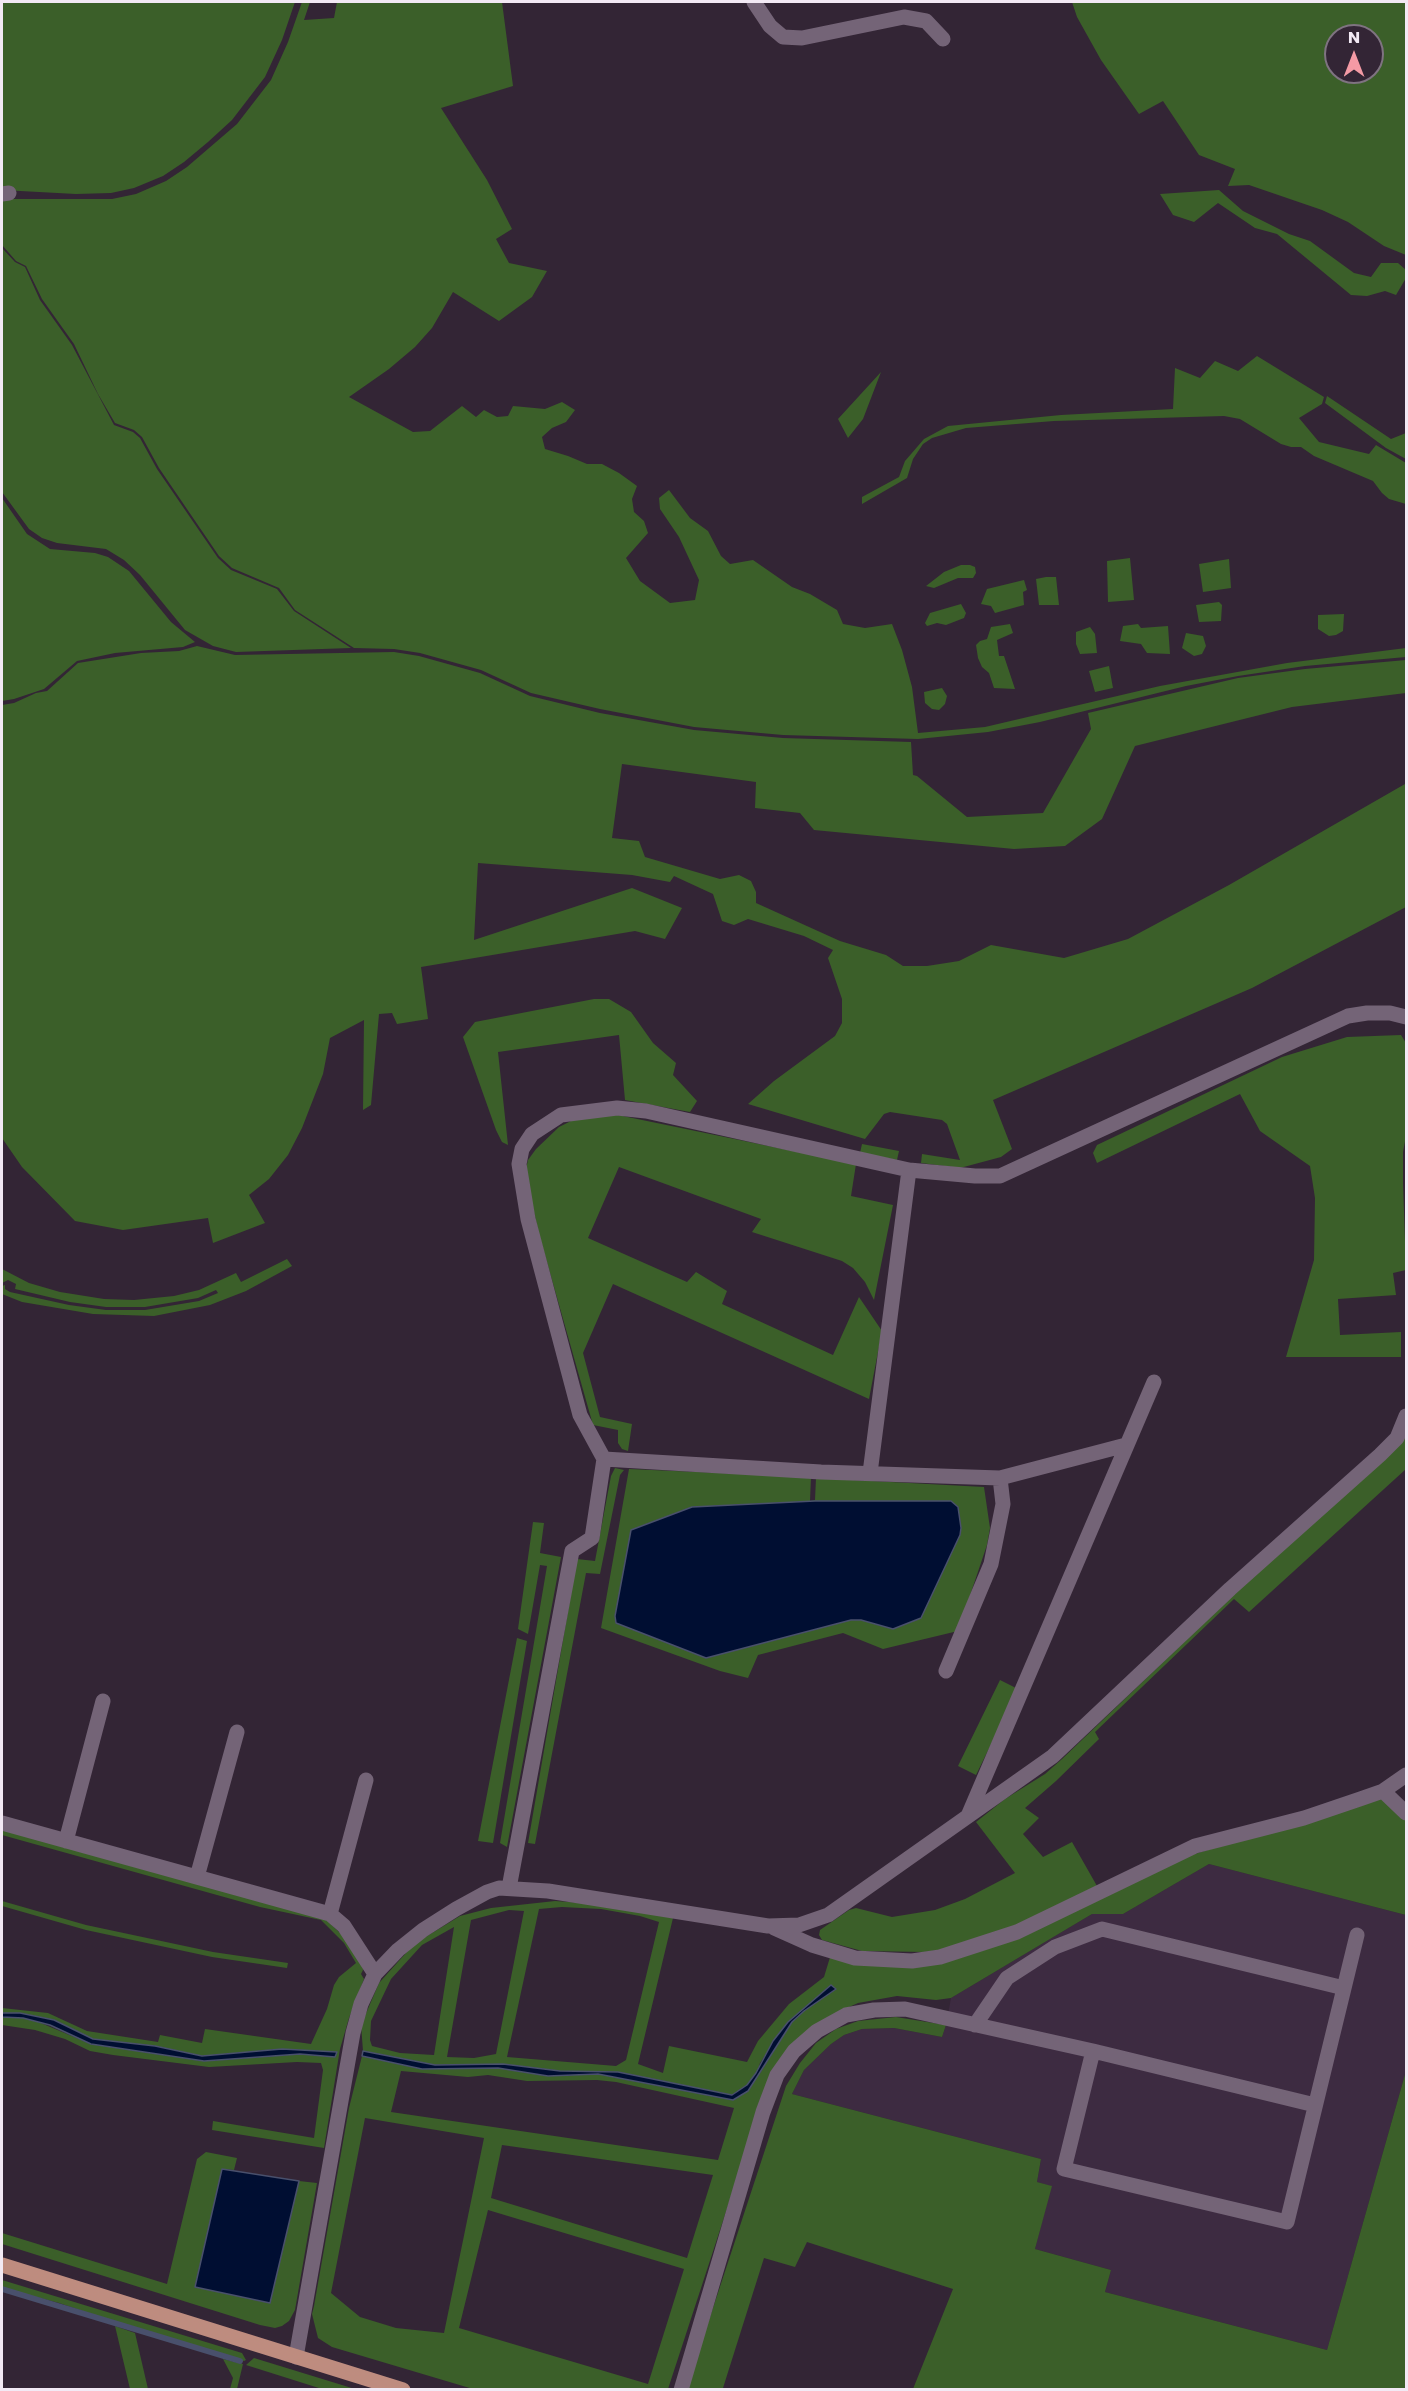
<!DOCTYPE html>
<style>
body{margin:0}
#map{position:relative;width:1408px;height:2391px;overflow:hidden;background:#332535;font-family:Poppins,sans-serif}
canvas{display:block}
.frame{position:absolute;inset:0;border:3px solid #f2e9f4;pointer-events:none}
.north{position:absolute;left:1324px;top:24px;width:60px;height:60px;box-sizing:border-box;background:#332535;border:2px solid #7f7381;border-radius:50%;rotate:0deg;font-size:16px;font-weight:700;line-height:24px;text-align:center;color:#f2e9f4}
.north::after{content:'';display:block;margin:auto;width:21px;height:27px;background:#f49aa5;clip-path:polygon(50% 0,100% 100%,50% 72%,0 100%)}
</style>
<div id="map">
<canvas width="1408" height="2391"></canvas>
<div class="frame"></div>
<div class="north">N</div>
</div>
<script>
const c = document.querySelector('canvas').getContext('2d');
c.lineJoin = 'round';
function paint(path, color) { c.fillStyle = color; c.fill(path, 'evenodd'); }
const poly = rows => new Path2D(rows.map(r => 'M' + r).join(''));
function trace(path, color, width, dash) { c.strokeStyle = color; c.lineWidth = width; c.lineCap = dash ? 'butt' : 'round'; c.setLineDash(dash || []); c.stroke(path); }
paint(poly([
 [1209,1864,1406,1915,1406,2071,1327,2350,1105,2292,1111,2270,1035,2249,1051,2186,1037,2182,1041,2159,792,2094,804,2070,831,2044,844,2035,862,2029,894,2028,942,2037,946,2025,951,1998,1092,1914,1123,1914]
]), '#3d2b41');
paint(poly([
 [2,2,295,2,282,40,265,77,232,120,208,142,184,162,163,176,134,188,111,193,76,194,2,190],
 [302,2,310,2,304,20,334,18,337,2,502,2,513,86,441,108,487,180,512,229,496,239,509,263,547,271,532,297,499,321,453,292,432,328,415,347,389,369,349,397,413,432,430,431,462,406,476,417,484,410,497,417,508,416,513,406,545,409,562,402,575,410,566,422,552,428,542,437,545,449,568,456,587,464,602,464,619,473,637,486,632,499,634,512,644,521,648,533,626,558,640,581,670,603,695,600,699,580,679,537,660,509,659,498,669,490,690,518,708,531,721,556,730,564,753,560,792,587,810,594,837,610,843,624,865,628,892,624,902,650,912,687,918,733,985,727,1160,686,1287,663,1406,648,1406,657,1305,666,1238,676,1186,686,1040,722,988,732,918,739,783,735,694,727,600,709,531,693,481,670,420,653,394,649,354,648,295,610,279,588,232,568,219,556,159,468,142,437,134,430,115,423,98,394,74,344,42,299,26,266,16,261,2,245,2,199,112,199,136,194,166,181,187,167,237,124,271,80,288,42],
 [1072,2,1406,2,1406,255,1384,246,1348,222,1322,210,1249,185,1228,186,1235,169,1199,155,1163,101,1139,114,1101,60,1077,17],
 [1336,36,1372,36,1372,72,1336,72],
 [1219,190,1243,211,1289,234,1310,241,1354,273,1371,277,1381,263,1398,263,1406,270,1406,278,1396,295,1385,291,1367,296,1351,295,1277,234,1255,228,1218,203,1194,222,1173,215,1160,194],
 [2,248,15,262,25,267,40,300,72,345,114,425,133,432,140,438,157,469,218,558,231,570,277,589,294,611,351,648,236,652,213,646,185,630,140,575,124,560,106,549,57,543,42,538,29,529,2,492],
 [1257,356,1324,397,1322,404,1299,418,1319,442,1369,454,1376,445,1406,463,1406,504,1389,499,1382,493,1373,481,1314,456,1301,447,1291,447,1281,444,1240,419,1224,416,1054,421,966,428,932,438,923,444,913,459,907,478,862,504,862,497,899,477,905,461,924,439,948,426,1061,415,1173,409,1175,368,1200,378,1215,361,1238,371],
 [881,372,863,419,848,438,838,419],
 [1327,396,1391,439,1406,433,1406,459,1386,448,1325,403],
 [2,498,27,534,50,549,95,553,108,557,129,571,171,622,195,642,183,647,115,653,77,661,44,689,14,699,2,701],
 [1130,558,1134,600,1108,602,1107,561],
 [1229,559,1231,588,1203,592,1199,564],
 [961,565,970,565,975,567,976,573,973,578,958,578,934,588,926,586,944,572],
 [1046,577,1056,577,1059,605,1039,605,1036,579],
 [1024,580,1027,590,1023,592,1024,605,995,613,991,606,981,604,987,589],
 [1219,602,1222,605,1221,621,1199,622,1196,605],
 [961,604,966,613,964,618,946,625,937,623,927,626,925,623,930,613],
 [1344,614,1343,631,1336,635,1329,636,1318,629,1318,615],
 [1010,624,1013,633,997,640,999,656,1004,656,1015,689,994,688,989,673,982,667,978,658,976,645,980,641,987,639,991,627],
 [1138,624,1141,628,1168,626,1170,654,1147,653,1141,644,1120,641,1123,626],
 [1090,627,1095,634,1097,653,1080,654,1076,644,1076,632],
 [1186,633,1203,636,1206,646,1202,654,1194,656,1182,648],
 [197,646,235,655,394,652,419,656,480,673,530,696,600,713,694,730,783,738,911,742,913,775,917,776,967,817,1043,813,1091,729,1088,713,1238,678,1305,669,1406,660,1406,693,1292,707,1135,746,1102,819,1065,846,1014,849,814,830,800,813,755,808,756,782,622,764,612,838,639,841,645,857,720,879,739,875,751,881,756,892,756,903,840,941,886,955,903,966,927,966,959,961,991,945,1064,958,1128,939,1229,885,1405,784,1406,780,1406,907,1252,988,993,1100,1012,1149,1001,1157,960,1168,921,1163,922,1154,960,1160,947,1124,942,1120,890,1112,884,1114,865,1139,748,1104,774,1081,835,1036,842,1023,842,999,828,958,833,950,804,936,748,919,734,925,722,921,713,894,674,876,670,882,632,875,478,863,474,940,632,888,682,908,665,939,635,931,421,967,428,1019,397,1024,392,1013,379,1014,371,1105,363,1110,364,1020,330,1038,323,1074,302,1128,288,1155,269,1179,249,1195,265,1223,213,1243,208,1218,123,1230,75,1221,22,1167,2,1138,2,705,14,703,36,693,47,691,78,663,141,653,179,651],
 [1109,666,1113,688,1095,692,1089,671],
 [942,688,947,696,945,704,939,710,932,709,925,703,924,692],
 [594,999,609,999,631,1012,653,1043,676,1063,673,1075,697,1101,690,1112,625,1100,619,1035,498,1052,508,1145,502,1142,496,1130,463,1037,475,1022],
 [1401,1035,1406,1043,1406,1136,1403,1152,1403,1183,1406,1270,1393,1273,1396,1295,1338,1299,1340,1335,1401,1332,1401,1357,1286,1357,1314,1260,1315,1198,1310,1166,1260,1131,1240,1094,1097,1163,1093,1153,1097,1145,1282,1057,1347,1037],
 [613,1114,856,1164,851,1196,893,1205,874,1300,865,1282,853,1268,842,1261,752,1232,761,1219,619,1167,588,1238,687,1282,696,1272,727,1291,722,1304,833,1355,859,1297,882,1331,869,1399,613,1284,583,1353,600,1417,632,1424,628,1451,622,1449,618,1443,618,1430,593,1425,539,1234,525,1173,528,1160,536,1149,559,1127,573,1120],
 [862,1144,899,1151,897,1160,860,1153],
 [287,1259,292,1266,246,1291,210,1305,154,1316,93,1314,22,1302,2,1294,2,1286,5,1285,5,1289,10,1292,69,1305,106,1310,145,1310,199,1301,218,1293,216,1290,198,1298,145,1307,106,1307,70,1302,15,1289,16,1284,8,1280,2,1283,2,1269,29,1283,60,1292,104,1299,134,1300,174,1296,199,1290,236,1273,241,1282],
 [1406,1435,1406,1469,1249,1612,1234,1599,1095,1732,1099,1739,1056,1781,1025,1808,1039,1818,1023,1834,1043,1857,1072,1842,1097,1886,1002,1932,946,1949,925,1952,862,1951,822,1940,819,1935,820,1930,849,1910,856,1908,892,1917,935,1910,965,1899,1015,1873,976,1822,1005,1799,1045,1774,1062,1759,1272,1558],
 [615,1468,624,1470,620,1475,600,1574,586,1573,535,1844,528,1843,577,1559,595,1561,611,1476],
 [629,1469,811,1477,810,1501,815,1500,816,1478,984,1487,990,1528,987,1545,958,1631,883,1649,843,1633,758,1655,748,1678,720,1671,601,1628],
 [533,1522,544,1523,540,1553,561,1557,507,1847,500,1843,547,1566,540,1565,528,1634,518,1629],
 [517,1638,527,1641,493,1843,478,1841],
 [1000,1680,1018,1689,976,1775,958,1766],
 [1378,1798,1386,1801,1406,1819,1406,1915,1209,1864,1123,1914,1092,1914,951,1998,936,2000,897,1996,858,2003,838,2012,798,2039,736,2181,668,2389,473,2389,332,2347,318,2338,312,2314,314,2306,349,2108,362,2056,404,2065,453,2069,498,2068,548,2076,598,2074,733,2100,760,2073,792,2022,804,2011,836,1989,830,1986,788,2022,760,2063,757,2073,747,2085,732,2095,618,2072,560,2071,503,2064,435,2065,363,2051,361,2025,379,1983,414,1944,460,1916,491,1908,555,1901,598,1904,673,1918,638,2064,663,2073,669,2046,747,2062,758,2041,789,2004,824,1977,831,1954,927,1964,1188,1856],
 [562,1907,601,1909,640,1916,659,1922,626,2060,616,2066,507,2057,539,1909],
 [509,1910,524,1911,496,2054,474,2058,447,2057,471,1920],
 [454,1927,434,2055,400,2053,372,2046,370,2040,371,2021,391,1979,422,1945],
 [401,2071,468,2077,488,2075,527,2081,597,2080,616,2082,734,2108,718,2160,391,2112],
 [365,2118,484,2138,444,2333,396,2328,360,2317,331,2293],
 [502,2145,713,2175,687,2258,491,2198],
 [488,2210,684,2269,648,2384,459,2328],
 [2,1827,322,1916,354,1946,362,1958,363,1970,361,1974,364,1979,349,2018,340,2049,324,2148,212,2130,213,2121,314,2138,323,2070,321,2063,297,2062,209,2067,113,2055,90,2051,65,2039,35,2030,2,2025,2,2017,23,2018,36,2021,91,2044,204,2061,300,2054,335,2057,336,2053,282,2049,202,2056,155,2046,93,2039,54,2020,20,2013,2,2013,2,2008,48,2013,87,2031,158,2042,160,2035,202,2043,205,2029,311,2044,327,2009,334,1985,339,1977,356,1963,344,1943,321,1920,260,1907,2,1835],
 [2,1901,86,1925,213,1952,288,1963,287,1968,212,1957,86,1930,2,1906],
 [896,2017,946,2025,942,2037,894,2028,862,2029,844,2035,831,2044,804,2070,792,2094,1041,2159,1037,2182,1052,2186,1035,2249,1111,2270,1105,2292,1327,2350,1406,2071,1406,2389,913,2389,953,2289,807,2242,795,2267,764,2258,723,2388,726,2389,686,2390,786,2086,800,2063,816,2043,836,2029,858,2021],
 [206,2152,237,2158,234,2170,222,2169,195,2286,270,2303,299,2181,317,2183,295,2310,289,2321,282,2326,275,2328,260,2325,2,2244,2,2233,167,2284,197,2159],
 [2,2280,242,2353,246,2360,244,2361,157,2336,59,2303,2,2288],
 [115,2326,135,2333,148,2389,130,2389],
 [254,2358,355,2389,322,2389,246,2365],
 [223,2359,243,2364,237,2389,230,2389,233,2378]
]), '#3b5f29');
const water = poly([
 [815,1501,951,1501,958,1507,961,1528,960,1535,921,1618,893,1629,861,1620,851,1620,706,1658,616,1623,615,1616,631,1530,692,1507,815,1501],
 [831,1985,836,1989,804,2011,792,2022,748,2091,733,2100,598,2074,548,2076,498,2068,422,2069,362,2056,363,2051,435,2065,503,2064,560,2071,618,2072,732,2095,747,2085,756,2073,773,2041,788,2022,831,1985],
 [2,2013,20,2013,54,2020,93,2039,155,2046,202,2056,282,2049,337,2052,335,2057,300,2054,204,2061,91,2044,50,2025,23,2018,2,2017,2,2013],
 [222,2169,299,2181,270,2303,195,2287,222,2169]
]);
paint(water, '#000e32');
trace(water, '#49506c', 1.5);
trace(poly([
 [2,2289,240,2361]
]), '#49506c', 6);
trace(poly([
 [754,2,770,26,783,37,802,38,904,17,926,21,943,39],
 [2,194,9,193],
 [604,1459,821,1472,1000,1478,1126,1445],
 [870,1473,909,1170],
 [946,1671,991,1564,1003,1504,1000,1478],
 [1383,1791,1406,1813],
 [968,1816,1154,1382],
 [2,1823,330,1914,344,1926,375,1974],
 [66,1841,103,1701],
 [197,1877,237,1732],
 [509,1888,572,1551,592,1538,604,1459,580,1415,528,1219,519,1164,522,1149,532,1134,561,1115,617,1108,646,1111,909,1170,975,1176,1000,1176,1348,1016,1367,1013,1390,1013,1406,1017],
 [330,1914,366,1780],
 [774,1928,812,1945,855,1958,912,1961,940,1957,1017,1932,1195,1846,1304,1818,1360,1799,1383,1791,1406,1775],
 [975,2025,1007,1978,1055,1947,1102,1929,1344,1988],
 [1315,2105,1093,2051,1064,2169,1287,2222,1357,1935],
 [296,2357,353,2033,361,2004,375,1974,398,1950,423,1930,456,1909,487,1892,499,1888,548,1891,768,1926,799,1925,828,1915,1053,1756,1230,1589,1380,1455,1397,1438,1406,1416],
 [681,2390,763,2112,777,2075,794,2051,817,2031,846,2015,874,2010,905,2009,1093,2051]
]), '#746477', 15);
trace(poly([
 [2,2265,403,2390]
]), '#be8c7f', 15);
</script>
